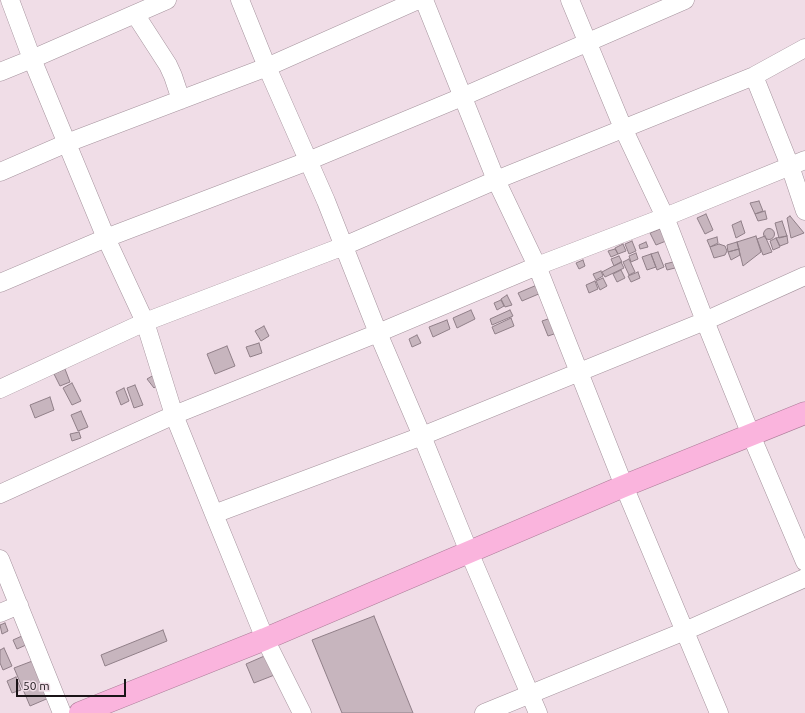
<!DOCTYPE html>
<style>
body{margin:0}
#map{position:relative;width:805px;height:713px;overflow:hidden;background:#f0dde7;font-family:Ubuntu,sans-serif}
canvas{display:block}
.scale{position:absolute;left:16px;top:679px;width:110px;height:18px;box-sizing:border-box;border:2px solid #1a1417;border-top:0;padding-left:5px;font-size:12px;line-height:14px;white-space:nowrap;color:#1a1417;-webkit-text-stroke:3px #f0dde7;paint-order:stroke}
</style>
<div id="map">
<canvas width="805" height="713"></canvas>
<div class="scale">50 m</div>
</div>
<script>
const c = document.querySelector('canvas').getContext('2d');
c.lineJoin = 'round';
function paint(path, color) { c.fillStyle = color; c.fill(path, 'evenodd'); }
const poly = rows => new Path2D(rows.map(r => 'M' + r).join(''));
function trace(path, color, width, dash) { c.strokeStyle = color; c.lineWidth = width; c.lineCap = dash ? 'butt' : 'round'; c.setLineDash(dash || []); c.stroke(path); }
const building = poly([
 [759,201,763,211,755,214,750,203,759,201],
 [765,211,767,219,758,221,755,214,765,211],
 [706,214,713,230,705,234,697,218,706,214],
 [790,216,804,233,791,238,787,218,790,216],
 [741,221,745,233,736,238,732,225,741,221],
 [782,221,787,236,779,238,775,223,782,221],
 '763.5 234a5.5 5.5 0 1 1 11 0a5.5 5.5 0 1 1-11 0Z',
 [660,229,666,241,656,245,650,233,660,229],
 [756,236,761,252,743,266,737,242,756,236],
 [765,236,772,252,763,255,757,239,765,236],
 [787,236,788,243,780,246,776,238,787,236],
 [717,237,718,243,710,247,707,240,717,237],
 [776,238,780,247,773,250,770,241,776,238],
 [632,241,636,251,629,254,625,244,632,241],
 [646,242,648,247,640,249,639,245,646,242],
 [737,242,739,249,728,252,727,245,737,242],
 [623,244,626,251,618,254,615,248,623,244],
 [719,244,725,246,727,251,725,255,714,258,710,247,719,244],
 [615,249,618,254,611,257,608,251,615,249],
 [739,249,740,255,731,260,728,252,739,249],
 [658,252,664,267,657,270,651,254,658,252],
 [636,253,638,259,631,262,629,256,636,253],
 [651,254,656,267,647,270,642,257,651,254],
 [619,256,622,262,614,266,611,259,619,256],
 [629,259,635,272,629,275,623,262,629,259],
 [583,260,585,266,579,269,576,263,583,260],
 [621,262,624,268,605,277,602,272,621,262],
 [673,262,675,268,667,270,665,264,673,262],
 [621,270,625,278,617,282,613,274,621,270],
 [601,271,603,276,596,280,593,274,601,271],
 [638,272,640,278,631,282,628,276,638,272],
 [603,278,607,286,600,290,596,281,603,278],
 [595,281,598,289,589,293,586,285,595,281],
 [537,285,541,293,522,301,518,293,537,285],
 [507,295,512,305,505,307,501,299,507,295],
 [501,300,504,306,497,310,494,303,501,300],
 [471,310,475,319,457,328,453,318,471,310],
 [510,310,513,316,492,325,490,319,510,310],
 [511,318,514,326,495,334,492,327,511,318],
 [551,318,557,333,548,336,542,321,551,318],
 [447,320,450,329,433,337,429,327,447,320],
 [264,326,269,336,261,341,255,331,264,326],
 [417,335,421,343,412,347,409,339,417,335],
 [259,343,262,353,250,357,246,347,259,343],
 [227,346,235,366,215,374,207,354,227,346],
 [65,369,70,382,60,386,54,374,65,369],
 [154,375,160,383,154,388,147,379,154,375],
 [72,383,81,401,72,405,63,388,72,383],
 [135,385,143,405,134,408,127,388,135,385],
 [124,388,129,401,121,405,116,392,124,388],
 [50,397,54,410,35,418,30,405,50,397],
 [81,411,88,427,78,431,71,415,81,411],
 [79,432,81,438,72,441,70,434,79,432],
 [374,616,413,713,342,713,312,640,374,616],
 [5,623,8,631,2,634,0,625,5,623],
 [163,630,167,641,105,666,101,655,163,630],
 [22,636,26,645,17,649,13,640,22,636],
 [4,648,12,666,3,670,0,663,0,650,4,648],
 [269,654,277,674,254,683,246,664,269,654],
 [35,660,51,697,30,706,14,668,35,660],
 [16,677,21,690,12,693,7,681,16,677]
]);
paint(building, '#c7b5be');
trace(building, '#907f88', 1);
const minor = poly([
 [10,0,32,59,106,238,145,322,174,415,214,514,265,639,302,713],
 [240,0,267,67,326,201,378,333,422,436,469,552,538,713],
 [424,0,496,180,537,266,624,486,719,713],
 [570,0,623,128,665,217,705,321,751,435,805,562],
 [135,14,168,65,173,76,181,100],
 [0,72,32,59,167,0],
 [754,76,790,166,805,211],
 [0,172,67,143,267,67,418,0],
 [0,283,106,238,308,161,462,97,685,0],
 [0,389,145,322,344,246,496,180,754,76,805,48],
 [0,494,174,415,378,333,537,266,665,217,805,160],
 [214,514,422,436,705,321,805,276],
 [0,559,62,713],
 [0,613,19,605],
 [484,713,685,631,805,578]
]);
const highway = poly([
 [80,713,265,639,624,486,805,413]
]);
trace(minor, '#a5939d', 19);
trace(highway, '#ac7c98', 23);
trace(minor, '#fff', 18);
trace(highway, '#fab4dd', 22);
</script>
